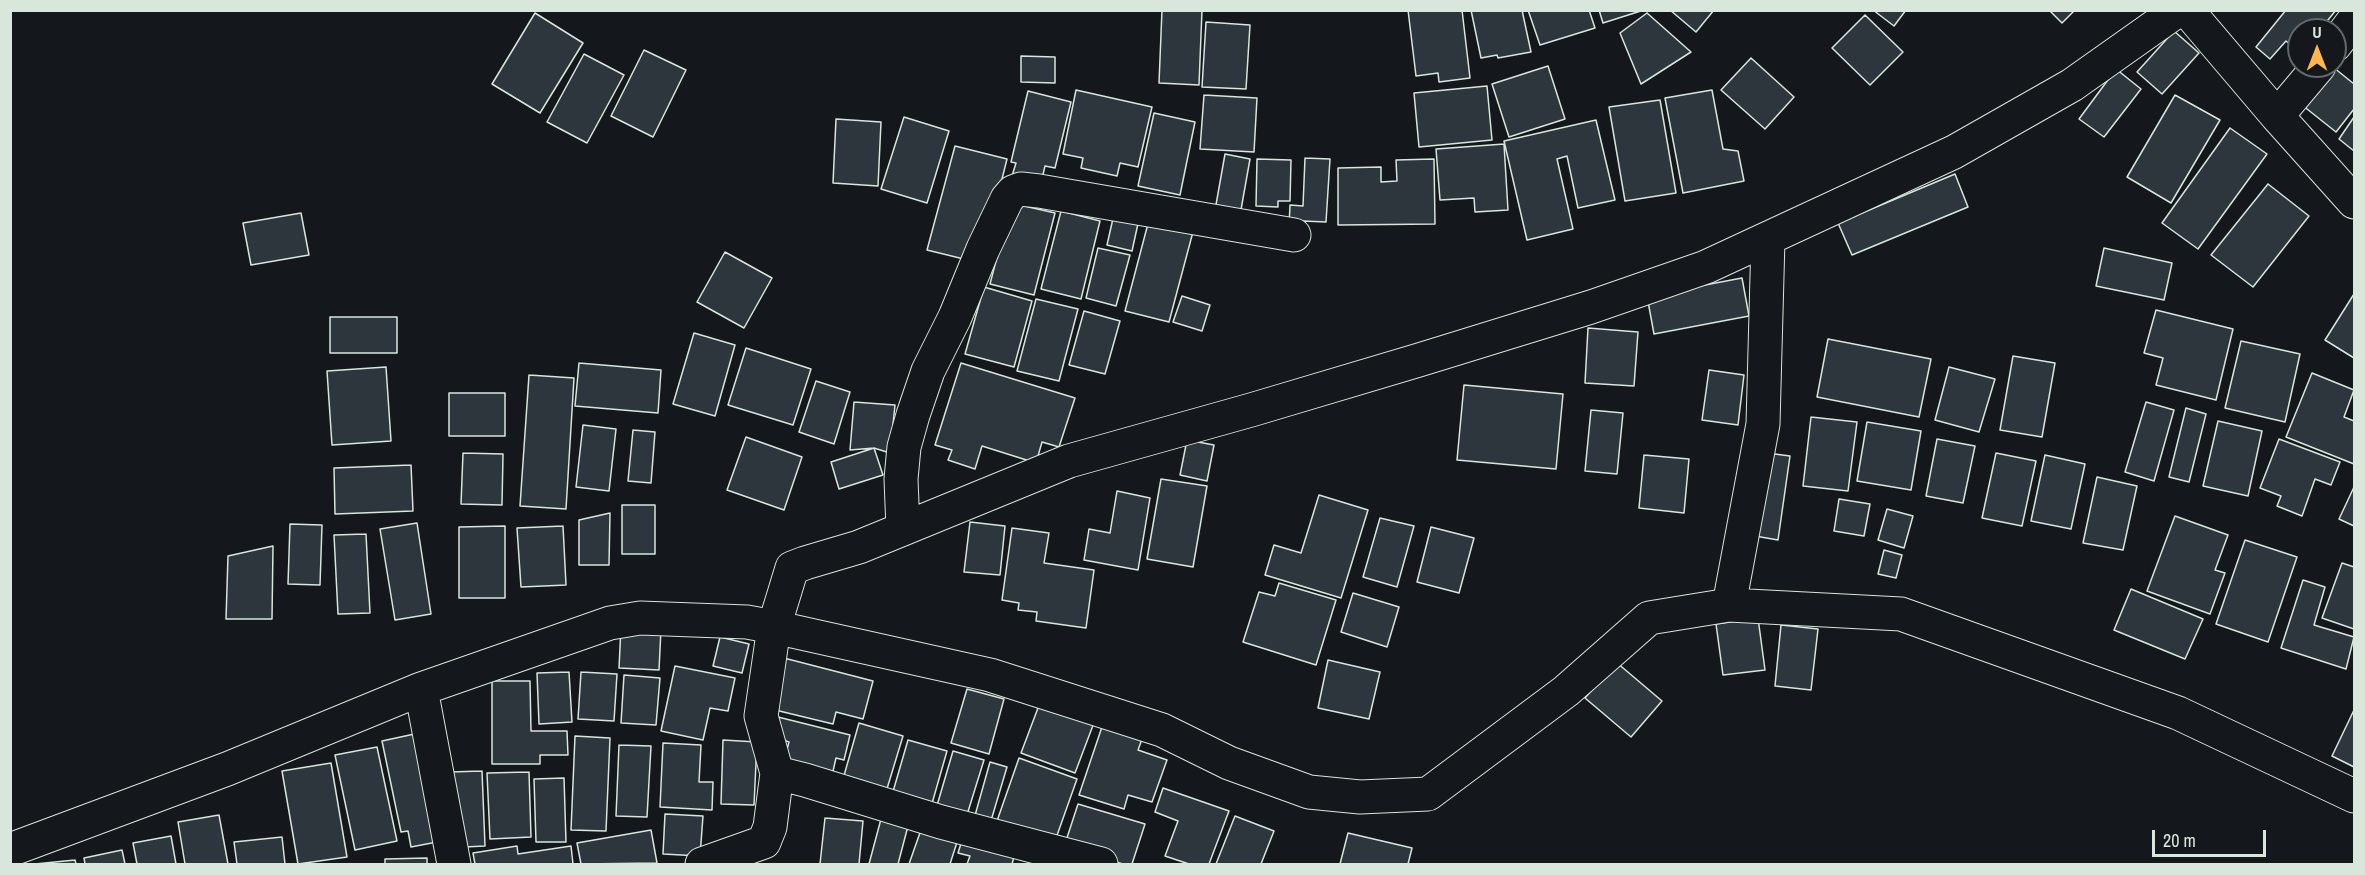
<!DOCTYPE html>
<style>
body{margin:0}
#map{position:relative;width:2365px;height:875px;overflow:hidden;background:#14181c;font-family:"Archivo Narrow",sans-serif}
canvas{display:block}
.frame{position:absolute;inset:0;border:12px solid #d8e6dc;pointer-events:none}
.north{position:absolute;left:2287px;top:18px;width:60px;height:60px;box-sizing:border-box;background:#14181c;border:2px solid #626a69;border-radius:50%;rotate:0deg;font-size:16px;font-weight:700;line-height:24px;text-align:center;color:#d8e6dc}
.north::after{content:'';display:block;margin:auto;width:21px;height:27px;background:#ffb74d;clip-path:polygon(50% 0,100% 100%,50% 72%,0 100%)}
.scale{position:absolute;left:2152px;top:830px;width:114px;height:27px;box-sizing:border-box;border:3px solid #d8e6dc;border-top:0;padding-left:8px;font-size:18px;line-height:21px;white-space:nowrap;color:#d8e6dc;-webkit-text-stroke:4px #14181c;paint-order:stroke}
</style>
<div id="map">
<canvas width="2365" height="875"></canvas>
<div class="frame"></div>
<div class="north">U</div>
<div class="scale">20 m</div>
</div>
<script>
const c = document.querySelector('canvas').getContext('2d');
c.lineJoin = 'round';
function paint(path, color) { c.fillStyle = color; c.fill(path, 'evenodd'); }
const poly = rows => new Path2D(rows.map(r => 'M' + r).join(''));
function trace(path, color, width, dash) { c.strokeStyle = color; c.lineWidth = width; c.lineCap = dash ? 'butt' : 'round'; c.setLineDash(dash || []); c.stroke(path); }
const building = poly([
 [1162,10,1202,10,1199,85,1159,83,1162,10],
 [1408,10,1462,10,1470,78,1439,82,1438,73,1416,76,1408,10],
 [1471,10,1522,10,1531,52,1498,58,1497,55,1481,58,1471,10],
 [1528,10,1589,10,1595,28,1540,45,1528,10],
 [1599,10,1644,10,1603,23,1599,10],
 [1670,10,1714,10,1696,32,1670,10],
 [1873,10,1906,10,1894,26,1873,10],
 [2049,10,2075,10,2062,23,2049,10],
 [2286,10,2336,10,2320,30,2299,30,2299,52,2286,41,2270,59,2256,47,2286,10],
 [535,13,583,43,540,113,492,84,535,13],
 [1647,13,1691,52,1641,84,1620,33,1647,13],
 [1865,15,1903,52,1870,85,1832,48,1865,15],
 [1206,22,1250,25,1246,89,1202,87,1206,22],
 [2174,31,2199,53,2162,94,2137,72,2174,31],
 [644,50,686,70,653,137,611,116,644,50],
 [584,54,624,75,587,143,547,122,584,54],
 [1021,56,1055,57,1055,83,1021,82,1021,56],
 [1751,58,1794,97,1765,129,1721,90,1751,58],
 [1548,66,1565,119,1509,137,1492,84,1548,66],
 [2333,67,2354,84,2354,109,2336,132,2302,105,2333,67],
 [2116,69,2141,89,2104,137,2079,119,2116,69],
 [1487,86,1492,140,1419,147,1414,93,1487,86],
 [1076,90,1152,107,1138,167,1120,163,1117,176,1081,168,1083,158,1063,154,1076,90],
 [1712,90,1723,149,1738,151,1744,181,1683,193,1665,98,1712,90],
 [1028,91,1071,102,1055,168,1045,166,1041,183,1012,176,1016,163,1011,162,1028,91],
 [1204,95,1257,98,1254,152,1200,149,1204,95],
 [2175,95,2220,120,2171,203,2127,177,2175,95],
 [1660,100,1676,193,1625,201,1609,107,1660,100],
 [1154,113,1195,122,1180,195,1138,186,1154,113],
 [904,117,949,131,927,203,881,189,904,117],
 [2354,117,2354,151,2339,139,2354,117],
 [836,119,881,122,878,186,833,183,836,119],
 [1596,120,1615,200,1578,208,1567,156,1557,159,1573,229,1527,240,1504,141,1596,120],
 [2230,128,2267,154,2198,249,2162,223,2230,128],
 [1504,144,1508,210,1475,212,1474,198,1440,200,1436,149,1504,144],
 [955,146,1007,159,997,199,976,262,927,250,955,146],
 [1225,154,1250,159,1239,221,1214,216,1225,154],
 [1305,158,1330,159,1326,222,1303,221,1302,228,1289,227,1290,205,1303,206,1305,158],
 [1257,159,1291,160,1290,201,1278,201,1278,207,1256,206,1257,159],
 [1434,159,1435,224,1338,225,1338,168,1381,167,1381,182,1397,181,1396,160,1434,159],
 [1955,174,1968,207,1852,255,1838,223,1955,174],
 [2268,184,2309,216,2253,287,2211,255,2268,184],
 [1011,203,1055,213,1034,295,990,284,1011,203],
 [1061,211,1100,221,1081,299,1041,289,1061,211],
 [301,213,309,255,251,265,243,223,301,213],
 [1114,214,1139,219,1132,251,1107,245,1114,214],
 [1150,216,1194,228,1169,322,1125,311,1150,216],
 [1098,248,1130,255,1116,306,1086,298,1098,248],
 [2104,248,2172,263,2164,300,2096,286,2104,248],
 [725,252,772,278,744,328,697,302,725,252],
 [1742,278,1749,316,1654,334,1647,296,1742,278],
 [984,287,1032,301,1014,367,965,354,984,287],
 [2354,294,2354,358,2325,340,2354,294],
 [1182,296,1210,305,1202,331,1173,322,1182,296],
 [1036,299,1078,309,1059,381,1017,371,1036,299],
 [2156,310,2233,329,2216,400,2156,385,2163,358,2144,353,2156,310],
 [1084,311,1120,321,1105,374,1069,365,1084,311],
 [330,317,397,317,397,353,330,353,330,317],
 [1588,328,1638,332,1634,386,1585,383,1588,328],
 [694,333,735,345,715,416,673,404,694,333],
 [1828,339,1931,359,1919,417,1817,397,1828,339],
 [2241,341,2300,354,2285,422,2225,408,2241,341],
 [746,348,811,369,793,425,728,405,746,348],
 [2013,356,2055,363,2042,437,2000,430,2013,356],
 [579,363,661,370,658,413,575,406,579,363],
 [961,363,1075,398,1059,447,1042,442,1036,463,982,446,975,469,948,460,952,450,935,445,961,363],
 [386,367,391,441,332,445,327,371,386,367],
 [1949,367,1995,379,1979,432,1935,420,1949,367],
 [1709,370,1744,375,1738,425,1702,420,1709,370],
 [2312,373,2354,390,2344,417,2354,421,2354,464,2286,437,2312,373],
 [529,375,574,378,566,509,520,506,529,375],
 [816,381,850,392,834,444,799,432,816,381],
 [1464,385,1563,394,1556,469,1457,460,1464,385],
 [449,393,505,393,505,436,449,436,449,393],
 [854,402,895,405,890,453,874,448,850,450,854,402],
 [2146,402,2174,410,2154,481,2125,472,2146,402],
 [2186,408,2206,414,2189,482,2169,477,2186,408],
 [1591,410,1623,413,1617,474,1585,471,1591,410],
 [1811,417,1857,422,1848,491,1803,486,1811,417],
 [2218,421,2262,431,2248,496,2203,486,2218,421],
 [1867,422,1921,431,1911,490,1857,481,1867,422],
 [583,425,616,429,609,491,576,487,583,425],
 [633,430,655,432,651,483,628,481,633,430],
 [746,437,802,457,784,510,727,490,746,437],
 [1937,439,1975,446,1963,503,1926,496,1937,439],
 [2279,439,2340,462,2331,485,2315,479,2302,516,2277,506,2281,496,2260,488,2279,439],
 [1187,440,1214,445,1207,481,1180,475,1187,440],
 [874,448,883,475,839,489,831,462,874,448],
 [463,453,503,454,502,505,461,504,463,453],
 [1767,453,1790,456,1778,540,1755,536,1767,453],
 [1996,453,2036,461,2022,526,1982,518,1996,453],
 [1644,455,1689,459,1684,513,1639,508,1644,455],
 [2045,455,2085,464,2071,529,2031,521,2045,455],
 [411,465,413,511,335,514,334,468,411,465],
 [2097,477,2137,486,2123,550,2083,543,2097,477],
 [1161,479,1207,486,1193,567,1147,559,1161,479],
 [2354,487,2354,526,2339,519,2354,487],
 [1117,491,1150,498,1138,570,1084,560,1089,529,1110,533,1117,491],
 [1319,495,1368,510,1341,598,1265,575,1274,545,1301,553,1319,495],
 [1839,499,1870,504,1864,536,1834,531,1839,499],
 [622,505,655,505,655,554,622,554,622,505],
 [1887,509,1913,516,1904,548,1878,540,1887,509],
 [610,513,609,565,579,565,579,520,610,513],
 [2175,516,2228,535,2215,570,2225,573,2210,614,2147,591,2175,516],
 [1380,518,1414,526,1397,587,1363,577,1380,518],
 [970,522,1005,526,1000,575,964,572,970,522],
 [417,523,431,614,395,620,380,529,417,523],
 [290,524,322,525,320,585,288,584,290,524],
 [505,526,505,598,459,598,459,527,505,526],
 [563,526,566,585,521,587,517,528,563,526],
 [1431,527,1474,538,1459,593,1417,582,1431,527],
 [1012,528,1049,533,1044,563,1094,570,1086,628,1036,621,1037,612,1018,610,1019,603,1002,600,1012,528],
 [366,534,370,613,338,614,334,535,366,534],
 [2245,540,2297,557,2268,642,2216,624,2245,540],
 [273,546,272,619,226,619,228,556,273,546],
 [1884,550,1902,555,1896,578,1878,574,1884,550],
 [2342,563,2354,567,2354,629,2322,618,2342,563],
 [2303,580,2325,587,2314,625,2354,637,2346,669,2281,648,2303,580],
 [1279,583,1336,600,1316,665,1243,642,1259,592,1275,596,1279,583],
 [2131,589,2203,619,2185,659,2114,630,2131,589],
 [1353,593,1399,607,1387,647,1341,632,1353,593],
 [1758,618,1765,670,1723,675,1716,624,1758,618],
 [1781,625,1818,629,1811,690,1775,686,1781,625],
 [621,627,661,629,659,670,619,668,621,627],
 [720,637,749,644,742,673,713,666,720,637],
 [780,657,873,681,863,719,836,712,833,724,767,708,780,657],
 [1328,660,1380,672,1369,719,1318,708,1328,660],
 [1616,662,1662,701,1631,737,1585,698,1616,662],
 [675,666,735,678,728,711,710,708,703,740,661,731,675,666],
 [569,672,572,722,539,724,537,673,569,672],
 [581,672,617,674,614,721,578,719,581,672],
 [624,675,660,678,656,725,621,723,624,675],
 [492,681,530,681,531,731,567,731,568,755,540,755,540,764,492,764,492,681],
 [967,689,1004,699,989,754,951,743,967,689],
 [1041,700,1095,720,1075,773,1021,753,1041,700],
 [2354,710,2354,767,2332,756,2354,710],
 [778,717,850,735,844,760,836,758,831,780,782,768,789,742,774,737,778,717],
 [1105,718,1145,731,1138,750,1167,760,1152,802,1128,795,1124,809,1079,795,1105,718],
 [859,723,903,736,886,792,843,779,859,723],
 [419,733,442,841,411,847,408,831,401,832,382,741,419,733],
 [575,736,610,738,606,831,571,830,575,736],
 [723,740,757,742,754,805,721,804,723,740],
 [908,740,947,751,931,807,892,795,908,740],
 [663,743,701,745,699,782,713,782,712,810,660,807,663,743],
 [619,745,651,746,647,817,616,816,619,745],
 [377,747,397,841,355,850,335,755,377,747],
 [953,751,984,760,966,818,936,809,953,751],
 [1019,758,1077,779,1055,841,997,821,1019,758],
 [990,762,1007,767,990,824,974,819,990,762],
 [331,763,347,857,298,864,282,771,331,763],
 [482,771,485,846,464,847,450,772,482,771],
 [529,772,531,837,490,839,487,773,529,772],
 [564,778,566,842,536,842,534,779,564,778],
 [1163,788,1229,811,1209,864,1189,864,1165,856,1178,821,1155,812,1163,788],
 [1078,804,1145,824,1132,864,1123,864,1064,847,1078,804],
 [665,814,703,816,700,856,663,854,665,814],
 [219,815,228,864,185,864,178,822,219,815],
 [1235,816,1274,831,1261,864,1216,864,1235,816],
 [825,818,863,821,859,864,820,864,825,818],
 [881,819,908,826,898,864,869,864,881,819],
 [922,827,958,839,950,864,909,864,922,827],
 [651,830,657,863,581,864,577,843,651,830],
 [1348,833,1412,848,1408,864,1340,864,1348,833],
 [964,834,1016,850,1012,864,967,864,970,856,958,853,964,834],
 [171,836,176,864,137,864,133,843,171,836],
 [282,837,285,864,237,864,234,842,282,837],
 [517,846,518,854,571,846,573,864,475,864,473,853,517,846],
 [122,850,125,864,85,864,84,858,122,850],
 [427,858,427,864,385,864,385,859,427,858],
 [75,860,76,864,35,864,75,860]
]);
paint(building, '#2c363c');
trace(building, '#d8e6dc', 1.5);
const minor = poly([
 [2187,10,2277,116,2354,202],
 [2335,45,2354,20],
 [2277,116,2319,66],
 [903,529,901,479,904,447,913,415,928,371,955,317,983,249,1007,199,1013,192,1021,189,1039,191,1294,235],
 [1729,605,1763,424,1768,239],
 [421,689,454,864],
 [10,850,227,769,421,689,610,623,640,618,747,622,774,627,792,568,805,563,859,547,1069,461,1251,410,1419,360,1591,307,1706,267,1954,152,2072,85,2178,10],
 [702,864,764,842,770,827,777,773],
 [1101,864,941,822,805,780,777,773,761,716,774,627,990,675,1162,730,1229,763,1309,792,1360,797,1428,794,1566,691,1649,618,1729,605,1901,614,2178,713,2354,796]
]);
trace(minor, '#d8e6dc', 35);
trace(minor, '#14181c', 33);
</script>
